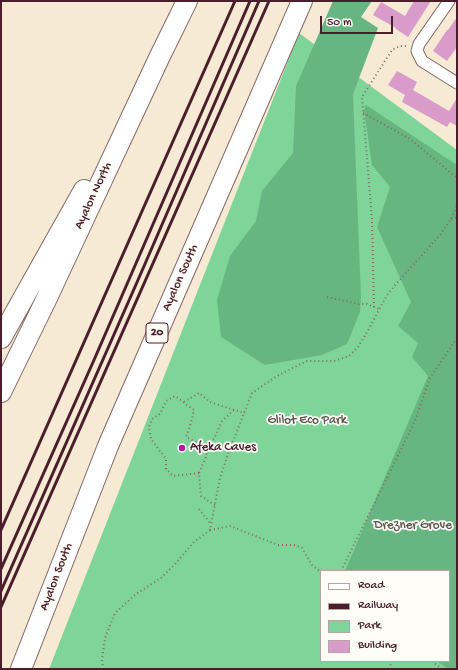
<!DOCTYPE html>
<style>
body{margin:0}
#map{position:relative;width:458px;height:670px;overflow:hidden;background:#f6ead4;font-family:"Gochi Hand",sans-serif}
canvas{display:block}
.frame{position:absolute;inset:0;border:2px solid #4a1f2b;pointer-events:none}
.legend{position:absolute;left:320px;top:570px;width:130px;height:92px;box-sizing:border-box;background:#fdfcf7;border:1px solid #b5a4a5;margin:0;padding:5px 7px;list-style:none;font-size:12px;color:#4a1f2b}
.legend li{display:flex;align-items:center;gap:8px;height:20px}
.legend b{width:20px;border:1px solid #b5a4a5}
.scale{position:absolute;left:320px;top:16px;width:73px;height:18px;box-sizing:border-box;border:2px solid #4a1f2b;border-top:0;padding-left:5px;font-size:12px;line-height:14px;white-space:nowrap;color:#4a1f2b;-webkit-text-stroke:3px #fdfcf7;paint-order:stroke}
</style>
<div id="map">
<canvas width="458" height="670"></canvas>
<div class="frame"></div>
<ul class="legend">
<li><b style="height:5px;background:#fff"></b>Road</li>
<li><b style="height:5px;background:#4a1f2b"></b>Railway</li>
<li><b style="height:11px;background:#7fd599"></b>Park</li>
<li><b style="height:11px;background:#d99bca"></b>Building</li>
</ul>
<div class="scale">50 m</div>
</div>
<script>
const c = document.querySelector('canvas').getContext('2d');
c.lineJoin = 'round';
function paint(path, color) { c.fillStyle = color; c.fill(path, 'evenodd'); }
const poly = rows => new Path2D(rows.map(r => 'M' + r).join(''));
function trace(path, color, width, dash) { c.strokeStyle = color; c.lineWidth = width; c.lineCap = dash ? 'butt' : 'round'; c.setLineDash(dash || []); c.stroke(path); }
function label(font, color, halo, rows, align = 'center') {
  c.font = font + ' "Gochi Hand",sans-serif'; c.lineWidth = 3.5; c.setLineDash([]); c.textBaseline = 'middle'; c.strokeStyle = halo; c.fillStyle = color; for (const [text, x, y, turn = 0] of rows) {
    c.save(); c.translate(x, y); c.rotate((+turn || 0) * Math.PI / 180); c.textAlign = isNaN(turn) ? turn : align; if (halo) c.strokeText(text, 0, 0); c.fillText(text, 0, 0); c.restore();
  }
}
paint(poly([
 [299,33,457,150,457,669,49,669],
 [321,571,449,571,449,661,321,661]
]), '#7fd599');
paint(poly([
 [333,1,372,1,361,17,378,28,353,94,361,297,360,312,347,344,322,355,265,365,221,337,217,300,230,256,256,221,262,191,293,153,296,86],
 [366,105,457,165,457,669,448,669,437,661,449,661,449,571,345,571,428,376,412,357,418,343,398,326,411,302,377,227,390,187,372,165,364,110]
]), '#67b681');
paint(poly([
 [414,1,431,1,408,37,396,29,396,28,373,15,381,2,405,16],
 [457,17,457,47,447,61,433,51,447,30,448,30],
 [397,71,417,82,413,90,449,111,457,98,457,126,450,122,447,127,402,102,405,95,388,85]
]), '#d99bca');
const street = poly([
 [449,1,419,44,417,51,422,61,457,83]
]);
const highway = poly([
 [1,338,84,190],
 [1,392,46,300,159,58,187,1],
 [21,669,108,446,302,1]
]);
trace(street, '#866666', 13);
trace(highway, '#866666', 22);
trace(poly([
 [363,113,410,139,457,178],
 [451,219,457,217],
 [327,297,359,304,367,304,379,309],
 [374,307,372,220,362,97,392,50,400,46,408,46],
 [184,402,199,393,210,402,234,410],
 [199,473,173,476,166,469,166,459,151,439,149,427,152,419,160,414,166,401,175,396,194,410,191,423,186,437,204,446],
 [215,505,201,496,199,473,207,455,204,446,214,439,222,421,234,410,245,413],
 [199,509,210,523],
 [210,530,230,526,278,545,294,545,302,548,312,565,321,572],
 [341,571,415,421,430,378,457,338],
 [432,661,442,669],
 [103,669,102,660,105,638,115,613,136,594,161,578,176,563,194,542,210,530,220,478,228,454,252,393,277,376,307,361,334,361,349,356,358,347,366,334,387,295,396,284,440,235,451,219,457,205],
 [389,669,392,661]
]), '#866666', 2, [1, 3]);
trace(street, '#fff', 11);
trace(highway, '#fff', 20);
trace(poly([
 [1,530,235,1],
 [1,569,94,360,250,1],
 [1,591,138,280,259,1],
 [1,607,269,1]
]), '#4a1f2b', 3);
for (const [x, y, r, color] of [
 [182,448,4,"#b5179e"]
]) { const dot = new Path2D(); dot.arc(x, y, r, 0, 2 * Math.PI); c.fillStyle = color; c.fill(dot); trace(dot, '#fdfcf7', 1.5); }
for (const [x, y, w] of [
 [157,333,22]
]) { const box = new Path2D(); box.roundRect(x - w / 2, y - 10, w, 20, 3); c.fillStyle = '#fdfcf7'; c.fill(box); trace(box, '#4a1f2b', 1); }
label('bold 12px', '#4a1f2b', null, [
 ["20",157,333]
]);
label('13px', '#4a1f2b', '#fdfcf7', [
 ["Ayalon North",94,196,-65],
 ["Ayalon South",181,278,-66],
 ["Ayalon South",57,577,-69]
]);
label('13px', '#5a564c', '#fdfcf7', [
 ["Glilot Eco Park",307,421],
 ["Drezner Grove",413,526]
]);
label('13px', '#4a1f2b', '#fdfcf7', [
 ["Afeka Caves",190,448]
], 'left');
</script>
